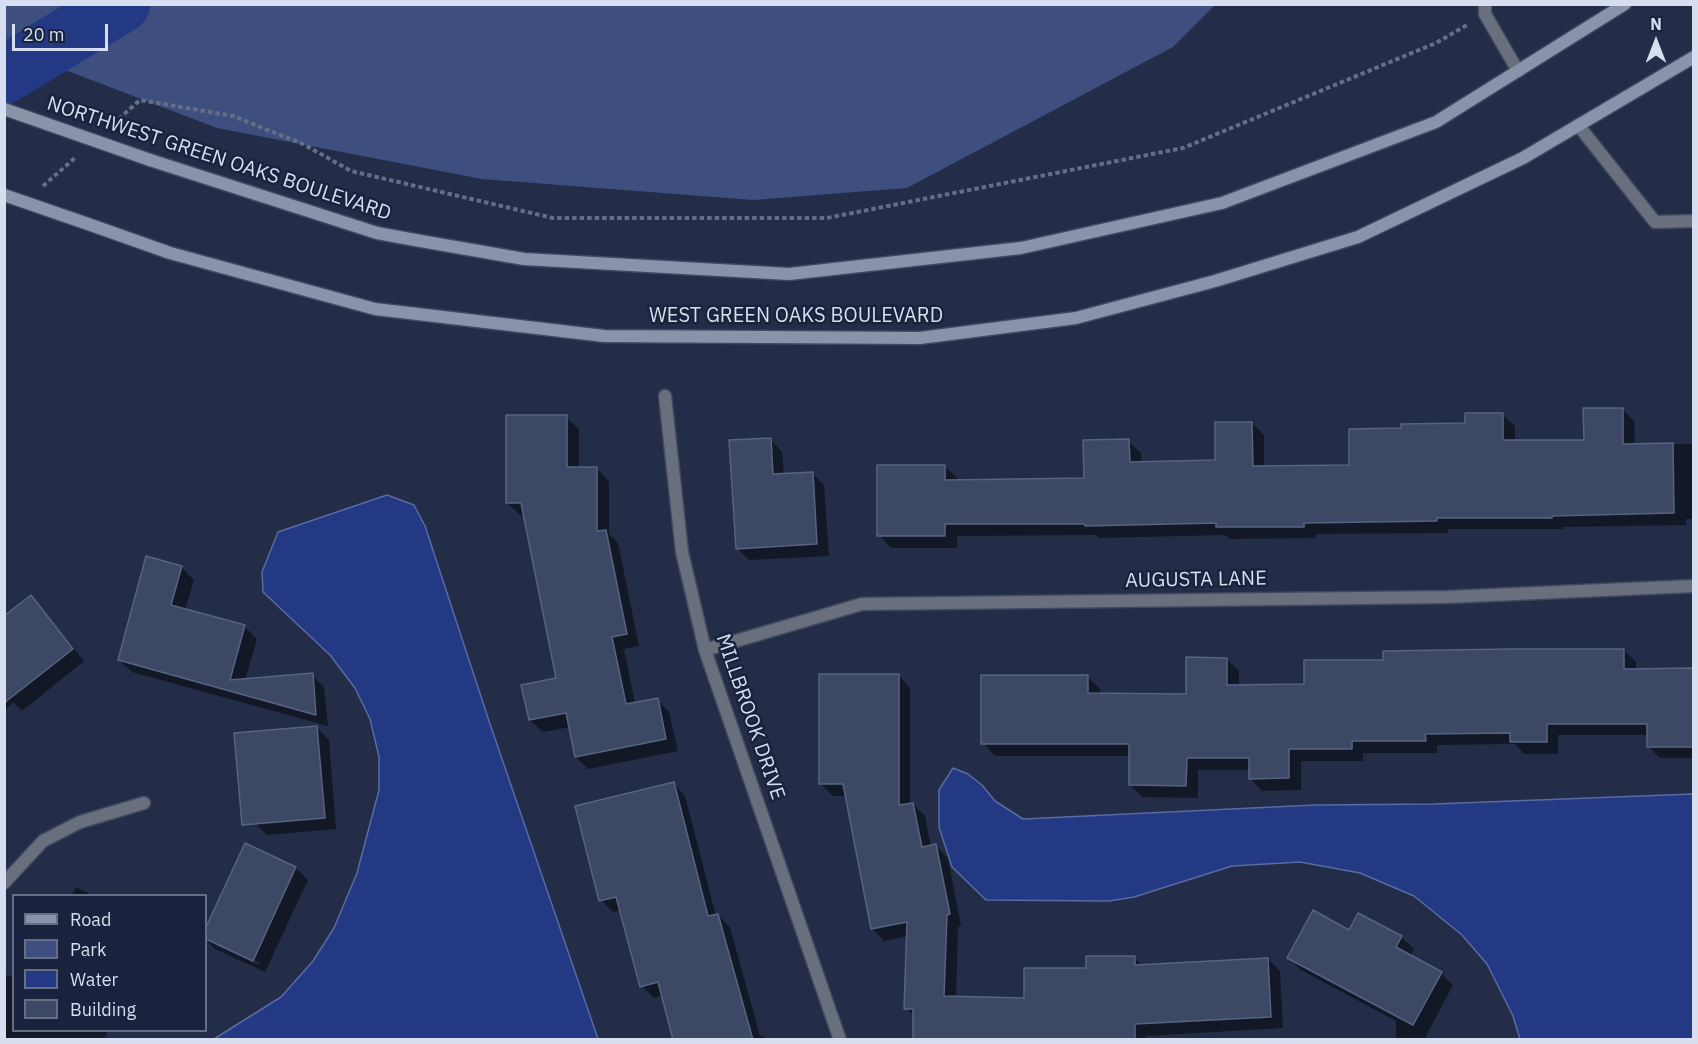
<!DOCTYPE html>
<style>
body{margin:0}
#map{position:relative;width:1698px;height:1044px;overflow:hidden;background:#232d47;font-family:"IBM Plex Sans",sans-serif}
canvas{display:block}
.frame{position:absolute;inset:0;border:6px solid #d7deef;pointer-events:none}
.legend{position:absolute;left:12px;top:894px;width:195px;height:138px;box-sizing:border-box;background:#1a233d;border:2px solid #666e84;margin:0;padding:8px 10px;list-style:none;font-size:18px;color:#d7deef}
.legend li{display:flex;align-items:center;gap:12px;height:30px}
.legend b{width:30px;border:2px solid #666e84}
.north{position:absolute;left:1626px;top:12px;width:60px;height:60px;-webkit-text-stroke:4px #1a233d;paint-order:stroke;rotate:0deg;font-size:16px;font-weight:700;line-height:24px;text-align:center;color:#d7deef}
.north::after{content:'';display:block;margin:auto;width:21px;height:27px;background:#d7deef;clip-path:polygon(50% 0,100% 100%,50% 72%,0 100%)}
.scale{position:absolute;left:12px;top:24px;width:96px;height:27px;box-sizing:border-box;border:3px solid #d7deef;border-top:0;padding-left:8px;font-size:18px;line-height:21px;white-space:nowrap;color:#d7deef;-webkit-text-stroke:4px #1a233d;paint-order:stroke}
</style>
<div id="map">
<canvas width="1698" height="1044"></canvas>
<div class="frame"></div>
<ul class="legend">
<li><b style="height:8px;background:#8a93a9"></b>Road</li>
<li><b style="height:16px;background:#3d4e7f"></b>Park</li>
<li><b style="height:16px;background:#233984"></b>Water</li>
<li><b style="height:16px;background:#3d4864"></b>Building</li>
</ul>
<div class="north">N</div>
<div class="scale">20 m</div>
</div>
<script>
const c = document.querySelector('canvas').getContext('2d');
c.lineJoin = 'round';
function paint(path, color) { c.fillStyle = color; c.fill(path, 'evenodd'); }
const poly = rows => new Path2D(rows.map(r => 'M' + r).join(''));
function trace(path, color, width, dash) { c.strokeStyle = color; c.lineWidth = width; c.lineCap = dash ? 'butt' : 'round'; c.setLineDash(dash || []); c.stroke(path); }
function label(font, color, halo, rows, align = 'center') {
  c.font = font + ' "IBM Plex Sans",sans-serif'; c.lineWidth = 5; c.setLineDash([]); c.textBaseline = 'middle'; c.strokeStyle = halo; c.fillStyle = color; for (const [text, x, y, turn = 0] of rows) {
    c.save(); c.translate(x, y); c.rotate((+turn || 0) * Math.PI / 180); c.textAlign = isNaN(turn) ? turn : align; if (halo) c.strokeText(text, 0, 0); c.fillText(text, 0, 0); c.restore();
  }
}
paint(poly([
 [4,5,5,4,1215,5,1173,47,907,188,753,200,482,179,217,128,5,47]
]), '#3d4e7f');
const water = poly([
 [387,495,414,505,425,526,490,724,598,1039,214,1039,281,997,313,961,334,928,357,873,379,790,379,757,370,719,355,688,330,655,263,592,262,572,278,532,387,495],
 [953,768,968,774,982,785,995,801,1023,819,1315,805,1434,804,1693,794,1693,1039,1520,1039,1513,1016,1487,964,1462,935,1414,896,1360,873,1300,862,1232,866,1134,897,1109,901,986,900,952,867,939,827,939,790,953,768]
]);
paint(water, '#233984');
trace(water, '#596aa4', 1.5);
paint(poly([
 [1622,409,1634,421,1635,445,1694,444,1694,519,1686,519,1686,525,1563,527,1563,529,1448,529,1448,533,1316,534,1316,538,1229,539,1225,535,1099,538,1096,535,957,536,957,548,891,548,879,535,944,466,957,478,957,481,1085,480,1128,441,1141,453,1141,463,1217,461,1252,423,1264,435,1264,467,1351,466,1402,429,1467,424,1502,414,1515,426,1515,442,1585,442],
 [566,417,579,429,579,469,597,469,609,481,609,534,618,543,639,646,624,649,635,704,657,700,669,712,678,751,588,769,576,757,570,727,543,732,530,720,558,679,525,515,520,515,507,503],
 [770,439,782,452,784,475,812,473,824,485,829,556,749,560,737,548],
 [181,567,194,580,185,610,244,626,257,639,245,680,312,675,324,687,328,726,132,672,119,660],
 [31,597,84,661,22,711,13,702,4,712,4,618],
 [1624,650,1636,662,1636,670,1694,669,1694,758,1660,758,1648,746,1648,735,1558,735,1558,754,1524,754,1515,744,1437,745,1437,753,1363,753,1363,761,1301,761,1301,790,1262,791,1250,778,1250,770,1198,770,1198,798,1142,797,1130,785,1130,756,995,756,983,743,1088,677,1100,689,1100,694,1187,695,1226,659,1239,671,1239,686,1306,685,1384,661],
 [898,675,910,688,910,805,913,804,925,816,931,847,936,846,948,858,961,926,958,927,956,998,1025,1000,1088,969,1134,957,1142,966,1268,959,1280,971,1283,1028,1146,1036,1146,1040,914,1040,915,1017,906,1008,908,936,884,941,872,928,847,796,833,796,821,784],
 [317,728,329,740,336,829,267,835,255,823],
 [673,783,685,796,716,916,718,915,730,927,760,1036,762,1035,766,1040,675,1040,663,995,654,998,642,986,621,910,613,912,601,900],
 [245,845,296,868,308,880,265,972,215,949,206,940,206,931],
 [215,942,260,963,259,965,215,945],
 [76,887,93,896,72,896],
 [1350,932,1401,937,1414,949,1410,956,1441,973,1453,985,1424,1040,1396,1040,1396,1021,1301,970,1289,958],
 [7,975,14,978,14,1030,108,1030,104,1040,4,1040,4,981]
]), '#0007');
trace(poly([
 [4,75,121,4]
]), '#233984', 58);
const building = poly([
 [1583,408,1623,408,1623,444,1673,443,1674,513,1552,516,1552,518,1437,518,1437,521,1304,523,1304,527,1216,527,1216,523,1085,526,1085,524,945,524,945,536,877,536,877,465,945,465,945,480,1084,478,1083,440,1129,439,1130,462,1215,460,1215,422,1252,422,1253,466,1349,465,1349,429,1401,428,1401,424,1465,423,1465,413,1503,413,1503,440,1584,440,1583,408],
 [506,415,567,415,567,467,597,467,597,531,606,530,627,634,612,637,626,704,658,698,666,739,575,757,566,713,529,720,521,685,556,678,521,503,506,503,506,415],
 [771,438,773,474,813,472,817,544,736,549,729,440,771,438],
 [146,556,182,566,171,605,245,625,230,680,313,673,316,715,118,660,146,556],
 [31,595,73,649,4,703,4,616,31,595],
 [1510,649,1624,649,1624,669,1694,668,1694,747,1647,747,1647,724,1547,724,1547,742,1510,742,1510,733,1425,734,1426,741,1352,741,1352,749,1289,749,1289,778,1249,779,1249,758,1187,758,1186,786,1129,785,1129,744,981,744,981,675,1088,675,1088,693,1186,694,1186,657,1227,658,1227,685,1304,684,1304,660,1383,660,1383,651,1510,649],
 [819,674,899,674,899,805,913,803,922,847,936,844,950,914,947,915,944,996,1024,998,1024,968,1086,968,1086,956,1135,956,1135,965,1268,958,1271,1017,1135,1024,1135,1040,913,1040,913,1009,904,1009,907,922,871,929,843,784,819,784,819,674],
 [317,726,325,818,242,825,234,733,317,726],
 [674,782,708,916,718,914,753,1040,673,1040,658,982,640,987,616,897,599,901,575,806,674,782],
 [245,843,296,867,253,961,206,939,206,927,245,843],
 [1313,910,1349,930,1358,913,1402,936,1396,947,1442,972,1413,1025,1287,958,1313,910]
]);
paint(building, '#3d4864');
trace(building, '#586381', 1.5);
const service = poly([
 [1485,4,1485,14,1518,71],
 [1578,125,1655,222,1694,221]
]);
const minor = poly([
 [665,396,682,552,705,650,840,1040],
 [705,650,862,604,1447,597,1694,586],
 [4,883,43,841,80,822,144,803]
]);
const secondary = poly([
 [150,160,377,233,415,240,524,259,789,274,1021,248,1222,203,1436,122,1625,4],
 [88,224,170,253,375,309,604,336,920,338,1076,318,1215,281,1358,237,1523,158,1694,57]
]);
trace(service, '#404962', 15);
trace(minor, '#404962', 15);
trace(secondary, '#404962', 15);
trace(poly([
 [113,124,140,100,233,116,303,144,351,171,553,218,827,218,1183,148,1436,43,1467,25],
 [43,186,76,157]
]), '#666e85', 4, [4.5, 3]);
trace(service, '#696f7c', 12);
trace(minor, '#696f7c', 12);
trace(secondary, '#8a93a9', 12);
const secondaryBridge = poly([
 [4,109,150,160],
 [4,195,88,224]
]);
trace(secondaryBridge, '#404962', 15, []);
trace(secondaryBridge, '#8a93a9', 12);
label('20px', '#d7deef', '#1a233d', [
 ["NORTHWEST GREEN OAKS BOULEVARD",219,159,18],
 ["WEST GREEN OAKS BOULEVARD",796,316],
 ["AUGUSTA LANE",1196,580,-1],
 ["MILLBROOK DRIVE",750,717,71]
]);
</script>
